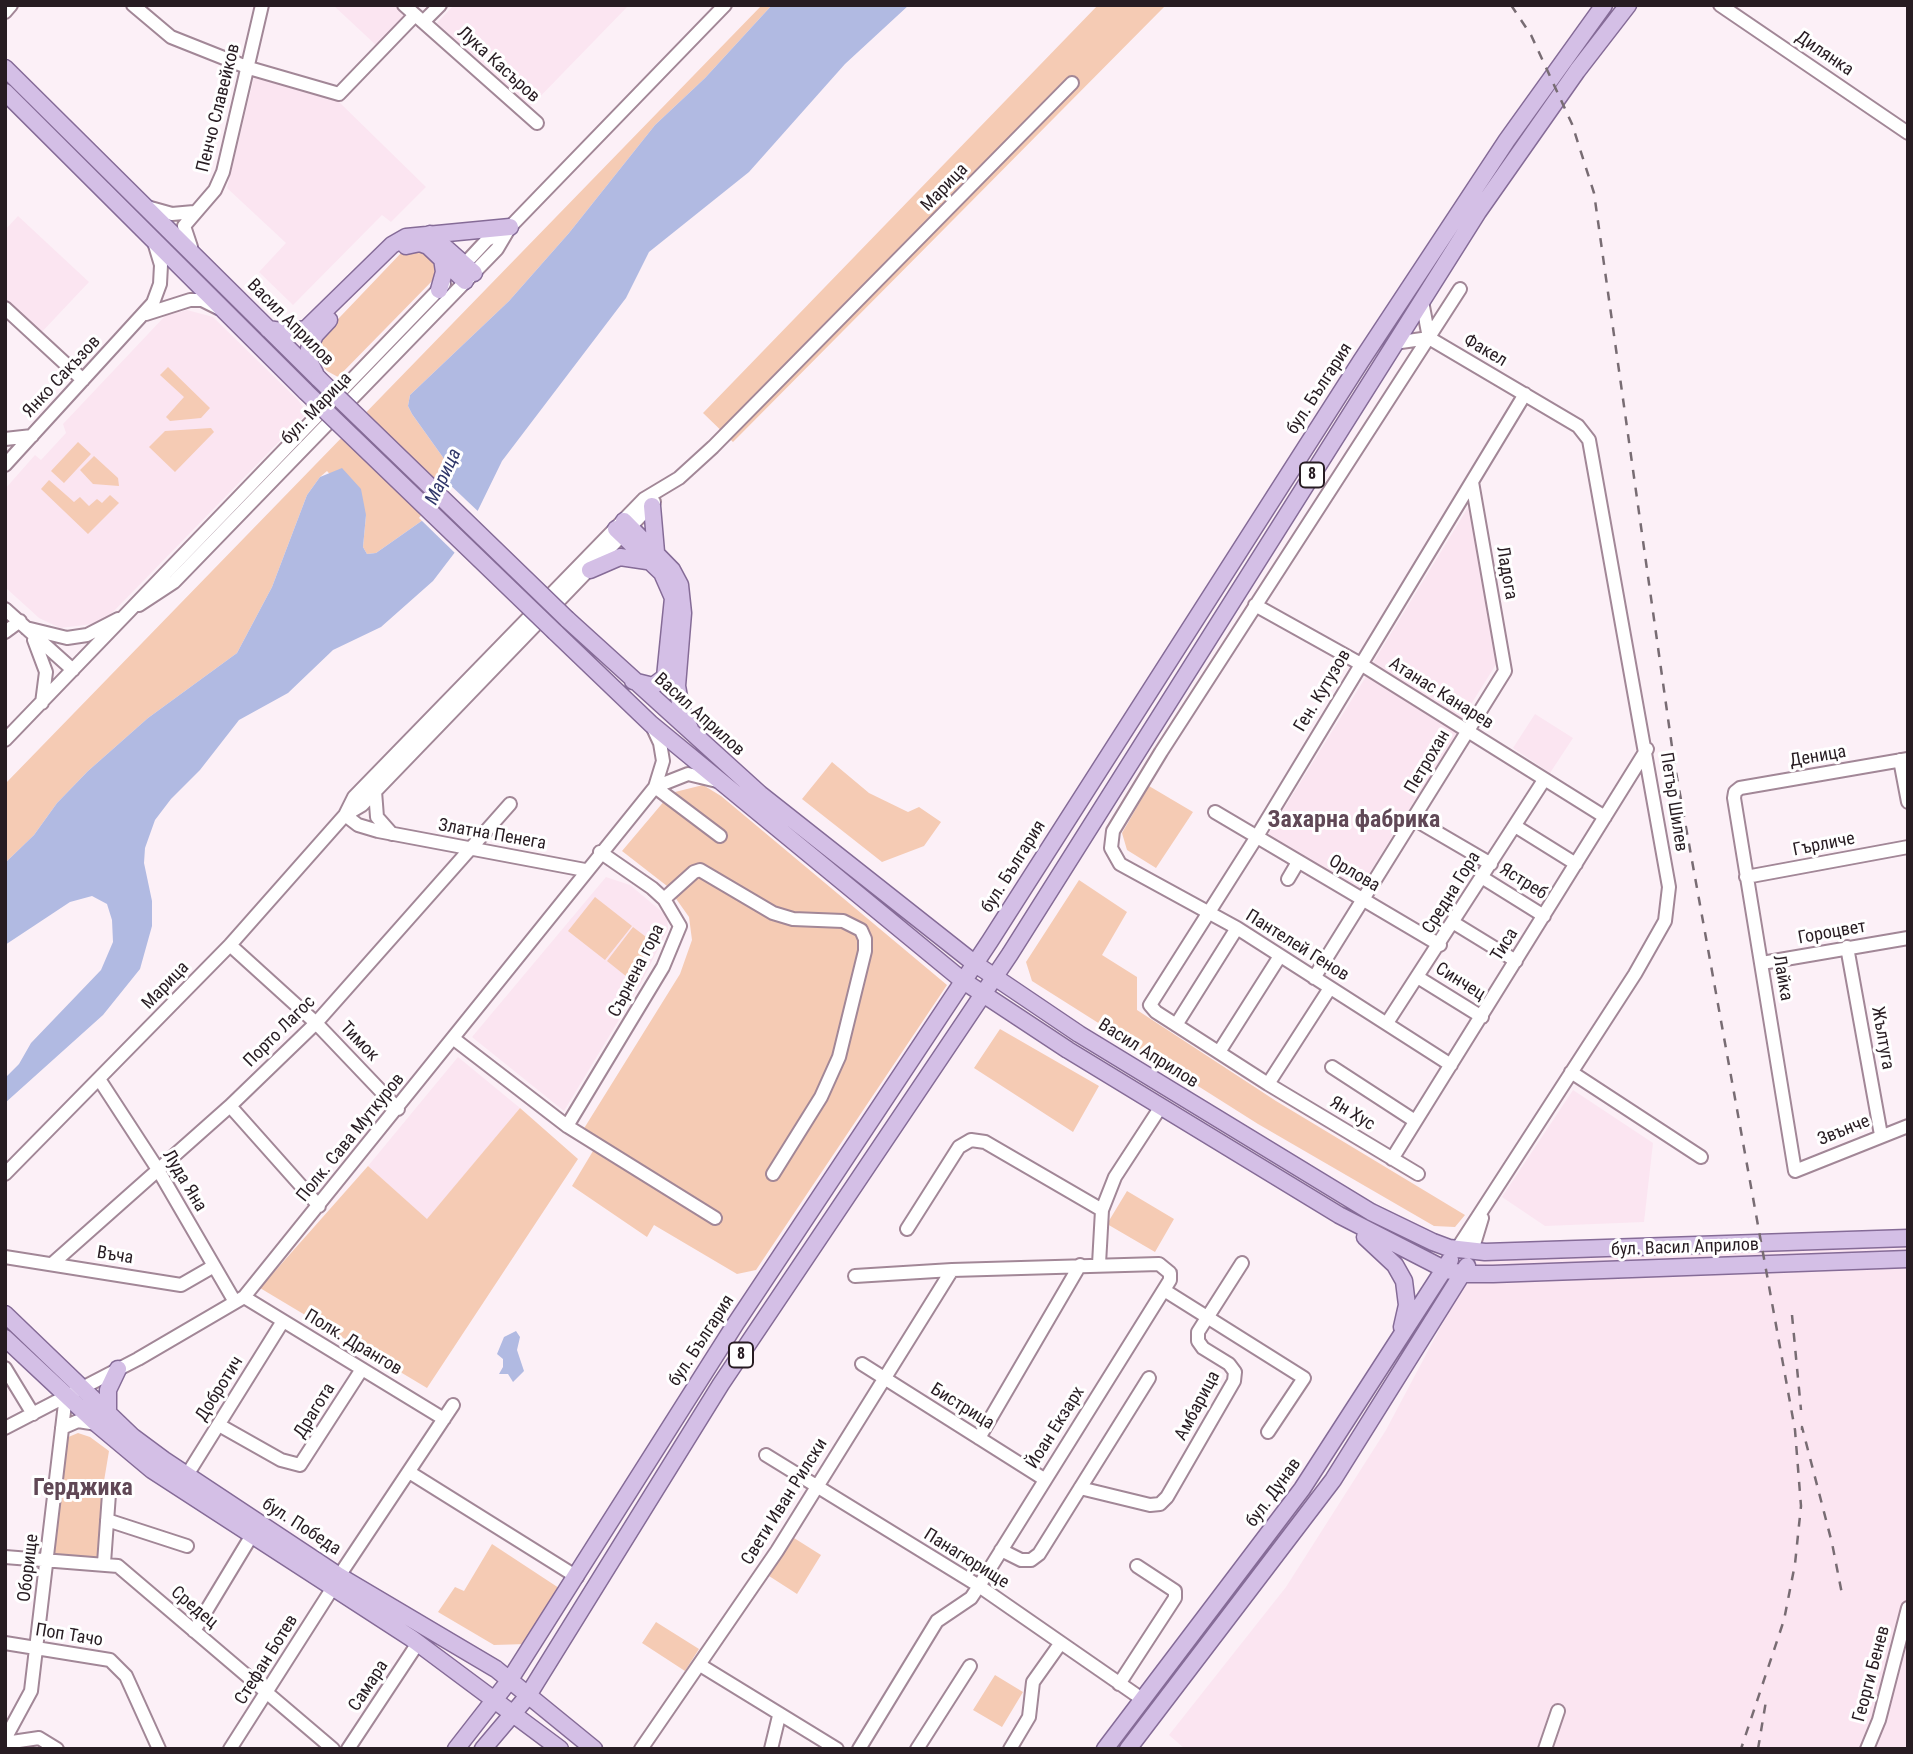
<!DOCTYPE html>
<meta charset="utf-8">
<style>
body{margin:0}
#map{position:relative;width:1913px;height:1754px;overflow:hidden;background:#fcf0f7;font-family:"Roboto Condensed",sans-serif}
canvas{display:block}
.frame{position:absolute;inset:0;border:7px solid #271c22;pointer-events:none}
</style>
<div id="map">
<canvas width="1913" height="1754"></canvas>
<div class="frame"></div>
</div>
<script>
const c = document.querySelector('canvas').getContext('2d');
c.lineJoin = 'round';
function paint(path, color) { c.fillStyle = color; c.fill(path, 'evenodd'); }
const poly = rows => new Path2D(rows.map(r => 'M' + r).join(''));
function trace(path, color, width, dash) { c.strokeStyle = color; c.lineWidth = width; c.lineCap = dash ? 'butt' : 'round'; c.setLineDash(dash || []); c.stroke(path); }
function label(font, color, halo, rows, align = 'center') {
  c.font = font + ' "Roboto Condensed",sans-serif'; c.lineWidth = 6; c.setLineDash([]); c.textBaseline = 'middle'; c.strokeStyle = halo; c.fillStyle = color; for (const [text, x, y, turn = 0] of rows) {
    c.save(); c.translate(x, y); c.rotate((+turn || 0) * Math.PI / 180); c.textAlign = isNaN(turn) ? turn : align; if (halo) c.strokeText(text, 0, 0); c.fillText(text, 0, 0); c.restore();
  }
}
paint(poly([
 [333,5,400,5,410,15,378,47],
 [454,5,629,5,528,109,436,24],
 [254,77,337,100,426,187,391,222,382,215,293,305,259,272,286,243,227,188],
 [18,216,89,282,39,335,5,303,5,230],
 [187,310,213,317,298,400,307,413,111,614,92,624,60,628,39,618,5,587,5,489,35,455,41,460,66,433,63,424,165,316],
 [1472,501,1500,658,1460,722,1371,666],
 [1367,675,1458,732,1358,891,1267,836],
 [1535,714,1573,738,1550,773,1513,748],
 [606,877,630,885,667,916,668,929,640,985,564,1111,472,1037],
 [458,1057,520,1108,427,1220,368,1166],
 [1573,1090,1653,1143,1644,1222,1545,1226,1502,1197],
 [1908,1234,1908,1749,1185,1749,1169,1735,1286,1587,1386,1430,1483,1247]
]), '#fbe5f1');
paint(poly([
 [762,5,772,5,705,78,655,125,569,233,509,301,410,395,408,406,412,414,452,470,446,492,423,520,376,553,367,554,363,547,366,515,327,471,320,477,307,495,272,587,237,653,148,718,88,771,57,803,34,835,5,863,5,784],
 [1098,5,1166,5,733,442,703,413],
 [414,248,432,256,437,268,435,278,338,377,327,371,315,357,319,339,402,252],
 [168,367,210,408,201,418,170,421,166,417,184,397,160,375],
 [211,428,214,432,175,472,149,447,165,431],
 [78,442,91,454,64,483,51,471],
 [94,456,118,478,119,486,93,484,80,470],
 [49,480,74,502,80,497,89,506,97,499,102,503,110,495,119,503,88,534,41,489],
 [832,762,869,793,908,812,919,807,941,822,924,846,882,862,802,799],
 [703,785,721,796,947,985,756,1270,737,1274,654,1225,647,1237,572,1186,599,1141,583,1130,680,974,692,940,689,917,667,886,622,851,671,793],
 [1149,786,1193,812,1156,868,1127,850,1122,833],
 [1079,880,1127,912,1102,955,1137,977,1137,1010,1276,1101,1465,1215,1455,1227,1434,1226,1258,1124,1032,981,1026,962],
 [595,897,632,926,605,960,568,931],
 [633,927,654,943,627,977,607,961],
 [1000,1029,1099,1086,1073,1132,974,1068],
 [520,1108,578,1159,427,1388,260,1288,368,1166,427,1219],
 [1127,1191,1174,1219,1155,1252,1107,1224],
 [78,1433,90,1437,109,1451,102,1493,106,1494,100,1560,52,1557,66,1438],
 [794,1538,821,1555,797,1594,769,1576],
 [492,1544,562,1590,527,1644,494,1645,438,1612,455,1587,464,1591],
 [656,1622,699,1649,685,1671,642,1643],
 [995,1675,1023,1692,1002,1727,973,1710]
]), '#f5cbb4');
paint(poly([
 [772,5,909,5,845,64,749,172,649,252,626,298,502,461,462,543,433,581,381,627,333,650,288,693,239,720,200,770,171,799,155,820,145,848,144,863,152,901,152,926,140,969,103,1015,5,1103,5,1078,19,1064,31,1043,101,970,113,942,112,920,107,904,92,896,70,902,5,945,5,863,34,835,57,803,88,771,148,718,237,653,272,587,307,495,320,477,342,468,361,489,366,515,363,547,367,554,376,553,423,520,446,492,452,470,412,414,408,406,410,395,509,301,569,233,655,125,705,78],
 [516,1331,520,1337,517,1350,524,1371,513,1382,508,1374,499,1374,503,1367,503,1359,497,1354,504,1337]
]), '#b1bae2');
paint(poly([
 [447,482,482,515,457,555,419,518]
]), '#fcf0f7');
const minor = poly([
 [133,5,171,37,249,68,339,94,415,15],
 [404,5,537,123],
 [1720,5,1908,133],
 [5,12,11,5],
 [423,22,440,5],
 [147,207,172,214,194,212],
 [191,247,184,226,215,190,223,172,262,5],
 [460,269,487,240,507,229],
 [1422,301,1429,338],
 [5,308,83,380],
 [146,314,190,300,202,300,218,308],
 [1429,338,1578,426,1589,440,1669,887,1665,921,1635,974,1457,1249],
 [1394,343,1429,338],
 [5,439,32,436],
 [5,465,153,303,160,284,161,265,154,242],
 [139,605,174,582,497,249,510,227,725,5],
 [1255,605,1359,663,1605,817],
 [5,609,73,670],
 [26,628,67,638,87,635,118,619],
 [5,632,20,621],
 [34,640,46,672,42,703],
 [5,740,444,284],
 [1908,759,1740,788,1735,792,1734,798,1795,1171,1908,1126],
 [1900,760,1908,802],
 [655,787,720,836],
 [655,787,688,774,717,781],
 [375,791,377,817,392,834],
 [1215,812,1440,945],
 [345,815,362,805,654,502],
 [345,815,358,825,378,831,585,870],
 [1414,819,1491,864],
 [1515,826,1576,864],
 [1746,877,1908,847],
 [1483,878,1544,916],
 [1288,879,1298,862],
 [664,899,694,872,700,870,773,913,793,919,843,921,861,930,865,939,865,951,839,1057,821,1097,773,1174],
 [1454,923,1516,961],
 [230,945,316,1023,398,1109],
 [1847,947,1881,1135],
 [1762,963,1908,938],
 [1314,978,1505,671,1472,482],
 [1419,978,1482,1017],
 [1387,1023,1544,780],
 [1176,1025,1237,928],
 [454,1039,567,1126,715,1218],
 [1219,1052,1280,956],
 [1451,1065,1237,928,1120,864,1111,848,1113,831,1161,752,1460,289],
 [1332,1067,1415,1121],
 [1571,1072,1701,1157],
 [99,1079,157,1168,235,1302],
 [1268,1084,1330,988],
 [230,1106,319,1206],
 [567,1126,663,967,680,926,664,899,652,888,600,852],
 [1392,1159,1647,749],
 [5,1174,230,945,345,815,354,797,644,499,679,478,713,447,1072,83],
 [1418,1174,1268,1084,1156,1012,1150,1005,1256,838,1525,394],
 [907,1229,959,1147,971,1140,985,1142,1102,1210],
 [1472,1251,1482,1218],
 [5,1257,181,1285,214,1266],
 [52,1264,230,1106,316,1023,510,804],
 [1099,1264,1102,1210,1115,1177,1160,1108],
 [855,1276,952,1270,1159,1264,1170,1273,1170,1280,979,1586,971,1598,937,1621,859,1749],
 [1164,1290,1304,1378,1268,1432],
 [244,1297,444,1419],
 [862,1364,1044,1479],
 [5,1368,33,1414],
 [219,1425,281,1460,300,1465,362,1369],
 [5,1428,138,1359,244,1297,655,787,663,761,660,743,653,728],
 [62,1428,78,1421,97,1424],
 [979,1438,1080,1265],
 [766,1455,979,1586,1142,1699],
 [409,1472,577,1577],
 [187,1475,283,1321],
 [1080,1488,1150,1505,1160,1504,1167,1497,1234,1381,1235,1372,1229,1364,1203,1348,1198,1341,1198,1332,1242,1263],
 [107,1520,187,1546],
 [1001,1550,1021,1560,1031,1560,1039,1554,1149,1378],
 [5,1557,118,1566,333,1749],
 [104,1563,109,1494],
 [339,1576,453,1405],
 [194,1631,252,1535],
 [5,1643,110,1660,126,1676,159,1749],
 [700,1665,837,1749],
 [1119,1684,1175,1598,1175,1591,1137,1566],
 [5,1739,31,1691,66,1395],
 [5,1740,12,1742,39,1738,57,1749],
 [230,1749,332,1589],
 [348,1749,418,1643],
 [641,1749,777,1551,952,1270],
 [771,1749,779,1716],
 [917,1749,970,1666],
 [1010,1749,1029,1717,1033,1682,1060,1644],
 [1545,1749,1558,1711],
 [1867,1749,1879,1720,1908,1608]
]);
const major = poly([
 [5,68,319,379],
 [5,92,306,392],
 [430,234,474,273],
 [406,246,420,243,428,246,465,281],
 [439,290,444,272,442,258],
 [268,329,287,332,306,329,392,245,406,237,510,227],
 [315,373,309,361,309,349,315,335,329,320],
 [652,506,656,552],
 [624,521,672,570,680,585,683,613,677,686,681,708,690,729],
 [616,529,662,573,673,598,665,677,653,686,633,681],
 [590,570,620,557,647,561],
 [567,619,760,794,974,963,1079,1034,1371,1212,1433,1242,1449,1248,1485,1252,1908,1238],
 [555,632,651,724,962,980,1068,1050,1339,1215,1444,1269,1463,1274,1493,1274,1908,1259],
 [1365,1237,1395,1265,1404,1281,1407,1305,1402,1327],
 [5,1314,133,1437,164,1460,339,1576,496,1669,594,1749],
 [5,1338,97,1424,152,1470,411,1638,560,1749],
 [108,1413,108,1390,118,1369],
 [456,1749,509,1681,736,1323,990,941,1361,361,1507,140,1604,5],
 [483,1749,527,1697,721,1384,1010,954,1478,212,1577,71,1628,5],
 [1105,1749,1302,1489,1450,1260],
 [1128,1749,1333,1480,1467,1266]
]);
trace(minor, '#a28797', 16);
trace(major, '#856b97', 19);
trace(minor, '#fff', 12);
trace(major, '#d4bfe6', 16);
trace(poly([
 [1511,5,1531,35,1572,124,1594,193,1674,761,1795,1430,1801,1506,1795,1564,1784,1620,1741,1749],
 [1792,1315,1801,1410],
 [1802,1430,1802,1427,1832,1543,1842,1594],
 [1758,1749,1766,1701,1765,1705]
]), '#786c73', 2.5, [9, 9]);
const majorBridge = poly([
 [319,379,567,619],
 [306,392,555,632]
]);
trace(majorBridge, '#856b97', 19, []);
trace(majorBridge, '#d4bfe6', 16);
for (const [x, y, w] of [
 [1312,475,24],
 [741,1355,24]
]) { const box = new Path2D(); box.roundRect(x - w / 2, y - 12.5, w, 25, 5); c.fillStyle = '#fff'; c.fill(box); trace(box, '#271c22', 2); }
label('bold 16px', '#271c22', null, [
 ["8",1312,475],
 ["8",741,1355]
]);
label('18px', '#271c22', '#fff', [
 ["Дилянка",1824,54,34],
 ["Лука Касъров",498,65,42],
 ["Пенчо Славейков",219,108,-76],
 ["Марица",945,188,-46],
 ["Васил Априлов",290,323,45],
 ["Факел",1485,351,30],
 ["Янко Сакъзов",62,377,-47],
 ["бул. България",1320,389,-57],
 ["бул. Марица",317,409,-46],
 ["Ладога",1506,573,80],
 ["Ген. Кутузов",1323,691,-59],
 ["Атанас Канарев",1441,694,32],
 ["Васил Априлов",699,715,42],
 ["Деница",1818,757,-10],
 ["Петрохан",1428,762,-59],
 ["Петър Шилев",1673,802,81],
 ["Златна Пенега",492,835,10],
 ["Гърличе",1824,845,-11],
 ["бул. България",1014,867,-58],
 ["Орлова",1354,874,30],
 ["Ястреб",1523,882,32],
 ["Средна Гора",1452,893,-58],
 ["Гороцвет",1832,933,-10],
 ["Тиса",1505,945,-58],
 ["Пантелей Генов",1297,946,32],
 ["Сърнена гора",637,971,-63],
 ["Лайка",1782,978,80],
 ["Синчец",1460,982,32],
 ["Марица",166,986,-46],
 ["Порто Лагос",280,1032,-45],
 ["Жълтуга",1882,1038,80],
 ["Тимок",359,1042,46],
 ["Васил Априлов",1148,1054,32],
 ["Ян Хус",1352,1114,31],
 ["Звънче",1844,1131,-22],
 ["Полк. Сава Муткуров",351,1138,-51],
 ["Луда Яна",184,1181,59],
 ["бул. Васил Априлов",1685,1248,-2],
 ["Въча",115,1256,9],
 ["бул. България",702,1341,-57],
 ["Полк. Дрангов",353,1343,31],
 ["Добротич",220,1389,-58],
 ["Амбарица",1198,1406,-62],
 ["Бистрица",962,1407,32],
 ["Драгота",315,1411,-58],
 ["Йоан Екзарх",1056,1428,-58],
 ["бул. Дунав",1274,1493,-54],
 ["Свети Иван Рилски",785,1502,-58],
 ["бул. Победа",301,1527,33],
 ["Панагюрище",966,1559,32],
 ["Оборище",29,1568,-83],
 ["Средец",194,1608,40],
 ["Поп Тачо",69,1636,9],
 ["Стефан Ботев",267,1660,-58],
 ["Георги Бенев",1872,1674,-75],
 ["Самара",369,1686,-57]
]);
label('italic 19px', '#30376a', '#fff', [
 ["Марица",444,477,-65]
]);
label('bold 24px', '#604856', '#fff', [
 ["Захарна фабрика",1354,821],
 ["Герджика",83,1489]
]);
</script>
